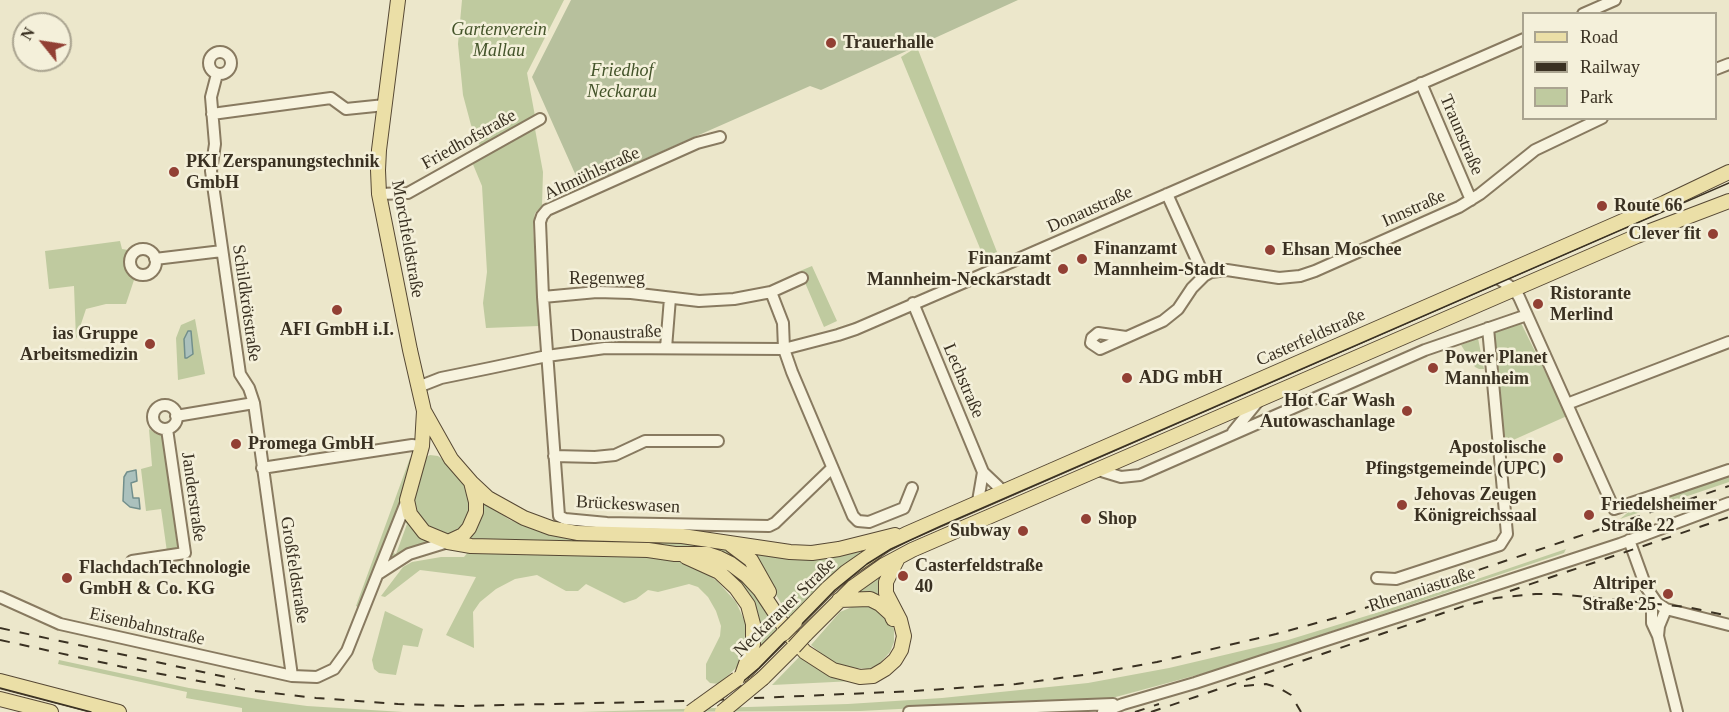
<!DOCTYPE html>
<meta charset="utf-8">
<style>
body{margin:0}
#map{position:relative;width:1729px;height:712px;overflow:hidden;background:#ece7cb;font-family:"Times New Roman",serif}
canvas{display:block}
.legend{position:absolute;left:1522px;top:12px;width:195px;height:108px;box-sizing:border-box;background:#f4f0da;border:2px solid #aaa490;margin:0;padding:8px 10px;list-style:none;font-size:18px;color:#3a3122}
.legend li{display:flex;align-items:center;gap:12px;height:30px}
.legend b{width:30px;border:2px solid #aaa490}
.north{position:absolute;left:12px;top:12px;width:60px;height:60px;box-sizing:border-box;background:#f4f0da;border:2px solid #aaa490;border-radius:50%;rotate:300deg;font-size:16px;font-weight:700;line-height:24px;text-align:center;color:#3a3122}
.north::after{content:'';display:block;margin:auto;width:21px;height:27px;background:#924034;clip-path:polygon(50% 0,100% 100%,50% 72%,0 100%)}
</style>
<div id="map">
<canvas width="1729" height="712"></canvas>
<ul class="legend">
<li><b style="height:8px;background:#ebdfa7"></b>Road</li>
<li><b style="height:8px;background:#3a3122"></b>Railway</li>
<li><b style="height:16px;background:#bfca9f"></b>Park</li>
</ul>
<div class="north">N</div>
</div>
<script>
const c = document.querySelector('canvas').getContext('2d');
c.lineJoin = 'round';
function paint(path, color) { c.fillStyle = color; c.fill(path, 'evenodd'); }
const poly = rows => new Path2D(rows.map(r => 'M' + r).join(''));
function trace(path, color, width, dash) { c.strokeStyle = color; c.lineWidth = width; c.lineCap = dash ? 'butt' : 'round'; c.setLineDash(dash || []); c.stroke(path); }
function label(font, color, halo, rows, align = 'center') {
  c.font = font + ' "Times New Roman",serif'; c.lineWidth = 5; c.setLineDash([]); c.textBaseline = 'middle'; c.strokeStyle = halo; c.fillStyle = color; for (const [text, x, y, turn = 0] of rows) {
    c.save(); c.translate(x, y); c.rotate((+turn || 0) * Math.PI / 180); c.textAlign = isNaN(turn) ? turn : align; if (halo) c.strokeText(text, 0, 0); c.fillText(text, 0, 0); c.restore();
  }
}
paint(poly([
 [462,0,564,0,527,73,535,116,480,146,471,125,463,95,458,44],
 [917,47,997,252,984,258,901,57],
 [535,129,543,172,542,206,535,213,533,224,539,326,486,328,483,303,487,272,482,186,472,162],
 [120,241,122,249,128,250,128,268,135,277,126,304,106,304,86,309,76,339,74,286,49,289,45,251],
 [812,266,837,321,824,327,800,271],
 [195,319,205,374,178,380,176,338,181,325],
 [1521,323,1567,416,1502,445,1493,332],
 [1478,338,1484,369,1479,369,1475,367,1461,345],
 [149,429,158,435,162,434,178,551,167,552,161,509,146,511,141,469,152,466],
 [430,455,438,456,445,461,461,482,480,500,510,520,536,530,566,537,706,544,721,546,743,558,753,574,718,552,697,547,460,540,429,531,414,510,413,495,426,457],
 [410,458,414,465,413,473,360,608,356,606],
 [1729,474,1729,482,1620,519,1632,509,1645,502],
 [407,517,411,527,429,543,405,551,389,558,390,552,396,554,407,524,402,521],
 [1566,549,1564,553,1528,565,1223,668,1112,698,860,711,581,712,848,704,942,698,1088,683,1169,668,1288,640,1389,609],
 [469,551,653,556,676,560,704,572,717,581,736,602,746,624,743,654,737,667,719,684,710,683,706,679,706,664,720,636,721,626,716,611,708,597,698,587,689,584,658,592,648,590,636,599,624,603,586,584,578,591,566,591,537,575,515,579,496,589,480,602,473,612,474,648,446,635,476,577,420,570,385,597,381,596,403,567,412,562,441,557,464,557],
 [860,552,861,555,790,618,751,553,814,558],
 [723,566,745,581,781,629,756,654,759,626],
 [879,576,880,595,858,593,857,590],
 [859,604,869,604,891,620,894,630,894,642,890,652,878,665,868,669,846,667,830,661,811,645,840,612],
 [385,611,423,629,418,647,403,645,396,675,379,673,374,669,372,660],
 [803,653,854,681,772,685],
 [59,660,189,688,270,701,307,706,403,712,242,712,242,708,186,698,187,692,58,664]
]), '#bfca9f');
paint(poly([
 [571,0,1018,0,821,90,810,86,581,187,532,77]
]), '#b7c09d');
const water = poly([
 [188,331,191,331,193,354,187,358,185,358,184,339,188,331],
 [136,470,137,481,131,483,133,498,139,498,140,509,130,507,123,501,124,477,127,472,136,470]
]);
paint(water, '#abc1bd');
trace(water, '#728f8c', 1.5);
const minor = poly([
 [1583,14,1615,0],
 '209 63a11 11 0 1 1 22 0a11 11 0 1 1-22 0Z',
 [1716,69,1729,64],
 [217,74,211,97,215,144,211,171,240,374,249,388,254,403,292,676],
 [1421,83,1471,200],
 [212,114,331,98,346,109,385,105],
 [720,137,697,143,547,210,542,216,540,222,543,297,559,516,565,519,607,523,769,526,775,523,832,468],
 [379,194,408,193,540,119],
 [1167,194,1204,276],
 '130 262a13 13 0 1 1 26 0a13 13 0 1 1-26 0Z',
 [155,259,222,251],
 [1496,277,1514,289,1519,297,1614,509,1729,470],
 [771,292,783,323,784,349,792,372,853,516,858,521,869,522,904,508,912,488],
 [543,297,597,292,631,293,699,301,734,299,771,292,802,278],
 [913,303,983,472,1003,491],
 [1126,337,1098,333,1092,338,1091,343,1100,349,1163,321,1178,309,1192,288,1204,276,1211,272,1227,270,1279,278,1300,276,1315,271,1459,207,1480,194,1535,150,1602,118],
 [666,348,670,298],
 [418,387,441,378,490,368,547,356,605,348,784,349,838,335,856,329,1002,266,1524,39],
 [1567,404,1729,342],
 '153 417a12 12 0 1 1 24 0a12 12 0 1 1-24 0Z',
 [176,416,254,403],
 [1233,432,1259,400],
 [554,456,595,457,615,455,645,441,718,441],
 [262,468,412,445,422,446],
 [1098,470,1121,477,1140,475,1425,350,1527,315],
 [978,501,983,472],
 [1629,540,1646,587,1657,603,1666,609,1729,625],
 [132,561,185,553,167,429],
 [378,574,409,554,448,542],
 [1377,578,1396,579,1500,545,1507,534,1488,328],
 [0,597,60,624,292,676,317,677,334,669,347,651,407,500],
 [1652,598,1652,623,1658,636,1677,712],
 [1658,636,1659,626,1666,609],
 [909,712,1113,704],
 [1103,712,1123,704,1195,683,1620,544,1729,503]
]);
const major = poly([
 [398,0,379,150,378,170,379,194,410,350,424,411,451,459,471,482,476,502,476,512,469,528,463,535,448,542],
 [424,411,422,446,407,500,410,514,424,532,448,542,471,546,648,550,675,554,707,554,719,558,731,564,747,576,760,590,789,634,805,652,833,670,860,677,873,676,885,669,895,660,901,650,904,636,900,620,886,593,886,582,898,558],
 [472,483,488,498,524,518,551,528,577,533,682,536,790,552,812,553,839,549,895,535],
 [731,545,751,560,769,592],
 [686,557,719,572,736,588,748,605,753,624,753,644,742,675],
 [839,600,870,599,880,604,891,614,893,619],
 [795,622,828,588,846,572,885,545,906,534,1664,203,1729,172],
 [805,635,853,587,884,565,912,550,1637,236,1729,201],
 [746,671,783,634],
 [763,678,794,647],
 [0,681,119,712],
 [0,699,51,712]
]);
trace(minor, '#887a60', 14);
trace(major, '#564834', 16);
trace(minor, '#f7f3de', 10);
trace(major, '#ebdfa7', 14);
trace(poly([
 [0,688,91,712],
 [703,712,726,696,759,668,835,590,867,564,891,549,941,526,1729,183]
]), '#3a3122', 1.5);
trace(poly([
 [1510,591,1729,517],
 [0,628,235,679],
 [0,640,123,667,247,690,316,698,398,704,459,706,689,701,914,691,1016,684,1090,674,1157,662,1276,634,1335,618,1729,486],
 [1244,686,1266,684,1279,688,1291,695,1301,712],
 [1135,712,1159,704],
 [1151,712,1464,606,1496,598,1536,594,1557,594,1687,607,1729,616]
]), '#3a3122', 2, [10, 10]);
const majorBridge = poly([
 [783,634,795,622],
 [794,647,805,635],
 [691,712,737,679],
 [722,712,763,678]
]);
trace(majorBridge, '#564834', 16, []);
trace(majorBridge, '#ebdfa7', 14);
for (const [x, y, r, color] of [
 [831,43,6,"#924034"],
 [174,172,6,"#924034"],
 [1602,206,6,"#924034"],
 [1713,234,6,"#924034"],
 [1270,250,6,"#924034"],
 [1082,259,6,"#924034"],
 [1063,269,6,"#924034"],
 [1538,304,6,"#924034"],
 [337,310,6,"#924034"],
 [150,344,6,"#924034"],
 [1433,368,6,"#924034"],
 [1127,378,6,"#924034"],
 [1407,411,6,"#924034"],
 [236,444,6,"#924034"],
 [1558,458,6,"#924034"],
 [1402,505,6,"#924034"],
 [1589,515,6,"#924034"],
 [1086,519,6,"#924034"],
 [1023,531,6,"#924034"],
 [903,576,6,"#924034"],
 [67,578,6,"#924034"],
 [1668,594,6,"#924034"]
]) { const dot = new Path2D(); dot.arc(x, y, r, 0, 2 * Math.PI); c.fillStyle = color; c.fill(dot); trace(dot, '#f4f0da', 2); }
label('italic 18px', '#44542a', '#f4f0da', [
 ["Gartenverein",499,30],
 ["Mallau",499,51],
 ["Friedhof",622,71],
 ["Neckarau",622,92]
]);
label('bold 18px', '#3a3122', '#f4f0da', [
 ["Trauerhalle",843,43],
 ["PKI Zerspanungstechnik",186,162],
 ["GmbH",186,183],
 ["Route 66",1614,206],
 ["Clever fit",1701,234,"right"],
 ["Finanzamt",1094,249],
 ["Mannheim-Stadt",1094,270],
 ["Ehsan Moschee",1282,250],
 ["Finanzamt",1051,259,"right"],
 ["Mannheim-Neckarstadt",1051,280,"right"],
 ["Ristorante",1550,294],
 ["Merlind",1550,315],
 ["AFI GmbH i.I.",337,330,"center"],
 ["ias Gruppe",138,334,"right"],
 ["Arbeitsmedizin",138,355,"right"],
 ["Power Planet",1445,358],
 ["Mannheim",1445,379],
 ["ADG mbH",1139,378],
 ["Hot Car Wash",1395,401,"right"],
 ["Autowaschanlage",1395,422,"right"],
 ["Promega GmbH",248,444],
 ["Apostolische",1546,448,"right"],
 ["Pfingstgemeinde (UPC)",1546,469,"right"],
 ["Jehovas Zeugen",1414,495],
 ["Königreichssaal",1414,516],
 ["Friedelsheimer",1601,505],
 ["Straße 22",1601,526],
 ["Shop",1098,519],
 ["Subway",1011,531,"right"],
 ["Casterfeldstraße",915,566],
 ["40",915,587],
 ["FlachdachTechnologie",79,568],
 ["GmbH & Co. KG",79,589],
 ["Altriper",1656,584,"right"],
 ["Straße 25",1656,605,"right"]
], 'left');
label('18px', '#3a3122', '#f4f0da', [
 ["Traunstraße",1461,135,67],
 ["Friedhofstraße",469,140,-29],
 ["Altmühlstraße",592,174,-25],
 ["Innstraße",1414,209,-24],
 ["Donaustraße",1090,210,-24],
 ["Morchfeldstraße",407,239,80],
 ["Regenweg",607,279],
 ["Schildkrötstraße",246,303,82],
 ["Donaustraße",616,334,-3],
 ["Casterfeldstraße",1311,338,-24],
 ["Lechstraße",963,381,67],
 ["Janderstraße",193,497,82],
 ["Brückeswasen",628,505,3],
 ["Großfeldstraße",294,570,81],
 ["Rhenaniastraße",1422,590,-18],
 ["Neckarauer Straße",785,608,-44],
 ["Eisenbahnstraße",147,627,13]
]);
</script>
